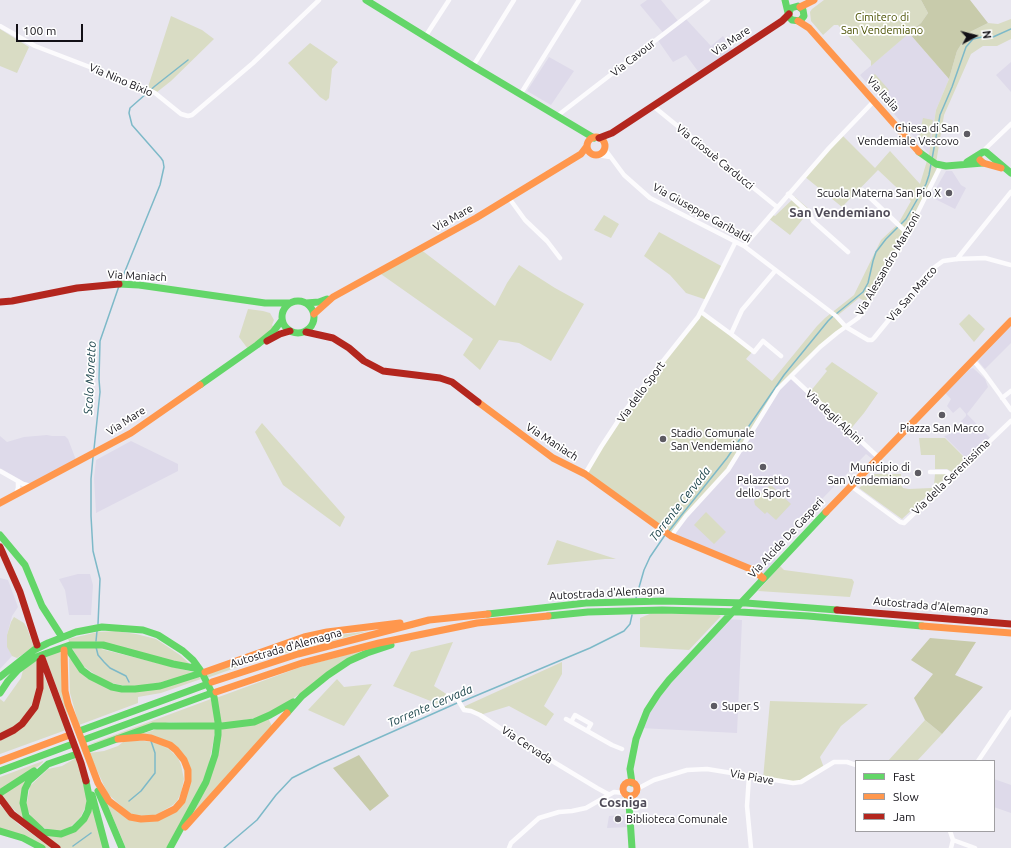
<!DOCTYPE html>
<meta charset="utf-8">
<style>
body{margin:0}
#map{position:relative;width:1011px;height:848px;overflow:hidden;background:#e8e6ef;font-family:Ubuntu,sans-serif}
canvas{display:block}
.legend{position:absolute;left:855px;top:760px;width:140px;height:72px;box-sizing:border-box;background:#fff;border:1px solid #a09fa2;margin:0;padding:5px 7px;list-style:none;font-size:12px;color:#121016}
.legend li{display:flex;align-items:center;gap:8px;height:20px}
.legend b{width:20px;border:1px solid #a09fa2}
.north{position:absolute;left:955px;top:16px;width:40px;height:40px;-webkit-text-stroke:3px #fff;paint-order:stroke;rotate:83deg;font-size:11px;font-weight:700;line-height:16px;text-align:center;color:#121016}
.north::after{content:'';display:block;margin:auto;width:14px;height:18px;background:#121016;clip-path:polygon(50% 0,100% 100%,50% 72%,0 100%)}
.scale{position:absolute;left:16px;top:24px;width:67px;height:18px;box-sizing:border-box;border:2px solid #121016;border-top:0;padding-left:5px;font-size:12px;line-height:14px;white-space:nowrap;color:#121016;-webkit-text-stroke:3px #fff;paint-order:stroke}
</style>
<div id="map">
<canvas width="1011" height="848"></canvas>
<ul class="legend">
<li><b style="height:5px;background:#63d668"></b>Fast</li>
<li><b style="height:5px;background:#ff974d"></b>Slow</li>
<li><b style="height:5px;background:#b3261e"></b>Jam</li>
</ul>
<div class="north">N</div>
<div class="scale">100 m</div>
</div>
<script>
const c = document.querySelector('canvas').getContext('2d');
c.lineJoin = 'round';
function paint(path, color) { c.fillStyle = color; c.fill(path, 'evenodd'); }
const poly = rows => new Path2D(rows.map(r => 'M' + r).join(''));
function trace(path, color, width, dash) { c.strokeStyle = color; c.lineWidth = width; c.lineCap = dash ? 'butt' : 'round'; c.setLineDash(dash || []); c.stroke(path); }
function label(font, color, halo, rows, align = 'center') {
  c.font = font + ' Ubuntu,sans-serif'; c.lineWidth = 3.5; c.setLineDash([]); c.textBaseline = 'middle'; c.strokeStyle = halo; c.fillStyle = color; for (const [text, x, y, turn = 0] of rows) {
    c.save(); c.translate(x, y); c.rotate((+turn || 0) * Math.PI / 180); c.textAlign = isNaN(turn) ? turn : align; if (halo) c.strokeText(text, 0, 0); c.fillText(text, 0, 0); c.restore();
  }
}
paint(poly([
 [647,0,661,0,679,22,685,18,711,46,723,36,734,52,700,74,686,55,673,62,657,39,664,34,640,5],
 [909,33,949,79,936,110,929,154,860,75],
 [549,57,574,71,551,105,527,91],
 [1011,62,1011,92,996,75],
 [946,171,952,171,961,185,966,188,955,209,931,197],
 [1011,325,1011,343,985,369,979,362,979,360],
 [973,368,985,379,988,387,967,414,991,439,969,461,944,436,948,435,966,416,966,414,960,407,953,413,947,406,951,399,945,393,970,369],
 [791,376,878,457,875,461,866,454,819,502,771,554,778,562,763,578,671,536,771,400],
 [47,435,52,436,65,436,68,439,76,460,32,483,26,483,0,468,0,436,7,442,24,437],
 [131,441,178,464,178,471,96,513,94,478,96,460],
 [78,574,90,574,93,585,91,615,69,615,65,590,59,579],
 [0,578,8,580,18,607,12,616,7,635,7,646,12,656,0,669],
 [725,619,742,620,737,733,640,728,652,702],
 [994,779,1011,785,1011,813,994,807],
 [630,814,630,827,607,828,609,816]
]), '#dedaea');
paint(poly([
 [824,0,921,0,928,13,921,23,871,66,871,61,838,25,834,25,823,35,811,21,810,12,812,9],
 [171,16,202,30,214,39,171,81,157,92,148,87],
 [1011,19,1011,39,997,46,983,46,971,54,944,115,936,163,941,165,868,303,859,298,837,316,846,327,837,333,778,389,728,470,671,536,585,474,624,412,701,312,753,351,746,359,772,381,817,326,825,318,854,295,881,240,898,224,911,201,878,170,842,207,804,176,842,135,875,168,890,151,920,184,929,154,936,110,949,79,957,51,968,33,988,23,998,24],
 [0,29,29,47,17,73,0,66],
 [310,43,338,62,332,69,329,98,326,101,320,97,288,63],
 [875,74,889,90,881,96,867,80],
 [923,118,933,120,930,139,919,137],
 [795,197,810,210,790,235,768,218,771,214,775,216],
 [604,215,619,224,611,238,594,230],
 [659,232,723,267,707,300,686,293,670,275,644,256],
 [420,249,495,306,507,283,519,265,555,288,584,304,551,361,519,343,499,340,480,370,463,355,473,339,378,272],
 [248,309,263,311,270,313,274,320,272,325,274,328,248,349,239,337],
 [969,314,985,329,974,342,959,324],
 [832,362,878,393,864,413,849,431,809,393,827,371,825,369],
 [262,423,345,517,340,527,283,485,255,432],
 [919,438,945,438,963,456,962,458,964,460,952,472,947,469,935,469,935,455,921,455],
 [874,474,901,474,901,485,903,488,909,489,931,488,934,485,935,474,946,474,947,477,902,519,859,488],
 [769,486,772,486,791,504,776,520,767,512,765,514,755,505,754,501],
 [706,512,726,532,714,544,694,525],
 [557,540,616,559,605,559,547,565],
 [780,566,784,570,852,579,854,582,850,597,758,591],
 [652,613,716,614,721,616,689,650,640,647,640,618],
 [14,617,24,623,27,628,34,647,17,658,12,656,7,647,7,635,11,622],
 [116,631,136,634,156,639,180,655,191,665,70,643,68,639,98,632],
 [369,631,252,662,207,678,205,674,303,640],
 [453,642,434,686,448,695,441,703,438,704,393,686,411,652],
 [72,648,97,648,197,673,137,688,106,682,83,666],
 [363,650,279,708,256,718,221,724,216,698,298,668],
 [60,651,68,717,45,656],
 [69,658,115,690,199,676,201,679,161,693,138,697,138,703,79,725,70,693],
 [37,660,38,682,32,705,20,722,0,736,0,699,4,702,21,678,23,670],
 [562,662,562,674,544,706,554,714,546,726,509,706,480,715,463,707],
 [42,671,66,730,0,754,0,741,27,721],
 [337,679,344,687,372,684,344,726,308,710],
 [211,699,216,724,169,722,87,745],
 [770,701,868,704,841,726,820,757,824,768,801,782,763,779],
 [268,718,272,726,193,815,221,728],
 [925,720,942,734,917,761,888,761],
 [163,727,216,728,207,773,167,848,126,848,105,799,118,811,162,819,187,790,181,755,139,735],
 [133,740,154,742,170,750,178,758,181,765,184,779,181,793,177,801,173,805,152,817,129,813,108,794,89,753,104,751,118,746,123,742],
 [76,758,85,783,87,804,76,826,55,832,37,825,26,808,30,786,48,769,62,766],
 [43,761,43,762,39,766,0,791,0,777],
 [27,778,26,819,60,837,92,806,104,848,61,848,33,830,1,796],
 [0,805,18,824,52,848,44,848,0,830]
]), '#d9dcc4');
paint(poly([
 [921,0,970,0,988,23,968,33,957,51,949,79,909,33,921,23,928,13],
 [930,638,976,642,955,675,983,687,942,734,925,720,914,698,933,674,911,660],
 [359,755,389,796,370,811,333,768]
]), '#c8cbab');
trace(poly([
 [932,159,940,115,952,87,966,47,973,39,982,37,993,37,1011,29],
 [901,224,906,219,926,184,929,175,931,164],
 [121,281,160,185,164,167,163,161,161,158,132,125,129,113,130,108,155,86,188,60],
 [836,314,863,292,868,283,873,261,876,252,886,239,898,227],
 [94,449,100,392,99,379,100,341,119,286],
 [93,457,91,479,91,516,93,551,100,579,98,624],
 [668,532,727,458,784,375,828,321,833,316],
 [636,598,644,570,650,557,665,535],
 [96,641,97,631],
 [96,647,98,655,104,662,110,668,126,676,129,682],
 [461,702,590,648,624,631,630,624,632,615],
 [129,801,141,791,155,773,155,753,151,741],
 [73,846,91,833],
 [224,848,257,820,276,795,292,778,320,764,457,703]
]), '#7db9c8', 1.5);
trace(poly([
 [0,26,35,46,147,89,155,93,181,114,188,116,192,115,253,63,319,0],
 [425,37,449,0],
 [473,66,514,0],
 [520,95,579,0],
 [653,106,777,207],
 [557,116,708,0],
 [604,148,624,175,650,198,744,246,836,316,846,327,868,340,872,340,874,338,928,272,943,261,957,259,985,258,1011,265],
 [982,152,1011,124],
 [598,155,610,157],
 [862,190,906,232],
 [788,194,810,214,813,221,848,252],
 [509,198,525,220,547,241,560,258],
 [744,246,829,148,874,101],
 [957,259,1011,192],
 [701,312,731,334,742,310,775,271],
 [731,334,754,352,763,341,781,356],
 [973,360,985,374,1011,410],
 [791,376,878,457],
 [1002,398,1011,391],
 [0,471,23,484,31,486],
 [930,472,947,472,953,476],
 [585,474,601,447,624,412,648,380,698,317,735,243],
 [851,486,900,522,904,523,1011,421],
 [16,494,18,488,18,481],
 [671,536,686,516,728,470,778,389,820,347,837,333,858,318,862,313,911,226,941,165],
 [448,695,458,700,464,710,471,711,480,715,524,744,597,788,608,794],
 [566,719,612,745,622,749],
 [571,722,575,715,591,724,587,731],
 [978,761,1011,712],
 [749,776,747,806,751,848],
 [637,789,654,780,687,770,707,769,793,783,801,782,834,762,847,762,856,765],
 [950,831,953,840,951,848],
 [953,840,975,848],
 [509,848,511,843,539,818,559,812,572,811,586,808,614,792,624,793]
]), '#fcfbfd', 4.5);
trace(poly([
 [366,0,473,66,594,138],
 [785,0,789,17,792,20,800,21,804,16,803,10,798,6,791,8,789,13],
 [919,152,936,164,946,166,983,163],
 [967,162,983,152,986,152,1011,173],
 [119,284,139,285,265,303,290,303],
 '282 317a16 16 0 1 1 32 0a16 16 0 1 1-32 0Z',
 [306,303,319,302,327,299],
 [200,385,257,345,273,332,282,320],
 [0,535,25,565,42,606,60,634],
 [488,614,586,603,663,601,746,603,837,610],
 [548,616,588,612,662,610,740,612,808,616,922,626],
 [68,649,82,670,90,676,112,687,122,689,135,689,160,686,198,674],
 [0,677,34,650,48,643,76,632,102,627,143,630,158,635,183,651,193,660,201,671,214,697,218,722,218,735,215,755,206,782,170,848],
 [0,693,8,681,18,670,36,657,70,645,103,645,173,664,194,668],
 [287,713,302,696,328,675,349,661,367,653,391,645],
 [222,726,254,722,270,715,293,702],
 [82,730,205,685],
 [86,739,209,694],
 [89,749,153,726,215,726],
 [74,755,48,764,29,781,25,789,23,803,26,816,43,832,61,834,74,829,84,819,88,811,90,801,86,781],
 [0,771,70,745],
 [632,783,630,769,636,739,647,711,658,694,669,680,826,512],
 [98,791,122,848],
 [0,793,34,771],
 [92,795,106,848],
 [627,795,629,803,632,848],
 [0,831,23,838,42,848]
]), '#63d668', 7);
trace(poly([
 [800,7,814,0],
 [798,21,809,28,919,152],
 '587 146a9 9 0 1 1 18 0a9 9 0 1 1-18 0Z',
 [980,160,983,163,1001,168],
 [314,314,333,297,476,218,581,154,587,146],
 [478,402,553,458,585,474,671,536,753,570,763,578],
 [0,503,131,433,200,385],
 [826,512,1011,321],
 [922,626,1011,633],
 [64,650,65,691,68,704,98,783,109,801,130,817,141,819,157,818,175,809,182,801,188,781,188,770,184,760,176,750,170,745,151,738,143,737,118,739],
 [205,672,304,637,327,632,400,623],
 [212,682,298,654,429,620,488,614],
 [216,692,302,663,379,643,477,623,548,616],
 [0,761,67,736],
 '623 789a7 7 0 1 1 14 0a7 7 0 1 1-14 0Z',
 [185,827,287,713]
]), '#ff974d', 7);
trace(poly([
 [599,138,612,133,782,21,789,14],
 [0,302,12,301,77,288,119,284],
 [306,332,333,338,349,348,364,361,383,371,440,378,452,382,478,402],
 [267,341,280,334,290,331],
 [0,547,20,592,37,645],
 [837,610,1011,624],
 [42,658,81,763,86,781],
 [0,737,14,730,22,724,35,707,40,688,40,661],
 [0,798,12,814,57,848]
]), '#b3261e', 7);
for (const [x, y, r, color] of [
 [967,134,4,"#5d5b62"],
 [949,193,4,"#5d5b62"],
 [942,415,4,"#5d5b62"],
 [663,439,4,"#5d5b62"],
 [763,467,4,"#5d5b62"],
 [918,473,4,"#5d5b62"],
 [714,706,4,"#5d5b62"],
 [618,819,4,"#5d5b62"]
]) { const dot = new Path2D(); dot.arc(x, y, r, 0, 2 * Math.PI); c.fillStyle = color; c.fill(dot); trace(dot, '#fff', 1.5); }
label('11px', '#4a5000', '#fff', [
 ["Cimitero di",882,17],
 ["San Vendemiano",882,30]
]);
label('11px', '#121016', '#fff', [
 ["Via Mare",731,41,-34],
 ["Via Cavour",633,58,-38],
 ["Via Nino Bixio",121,80,23],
 ["Via Italia",883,94,48],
 ["Via Giosuè Carducci",715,157,39],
 ["Via Giuseppe Garibaldi",702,213,29],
 ["Via Mare",453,218,-29],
 ["Via Alessandro Manzoni",888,264,-60],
 ["Via Maniach",137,276,3],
 ["Via San Marco",912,294,-49],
 ["Via dello Sport",641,392,-54],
 ["Via degli Alpini",834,417,43],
 ["Via Mare",126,421,-33],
 ["Via Maniach",552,442,33],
 ["Via della Serenissima",951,477,-44],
 ["Via Alcide De Gasperi",786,538,-47],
 ["Autostrada d'Alemagna",607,593,-3],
 ["Autostrada d'Alemagna",931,606,5],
 ["Autostrada d'Alemagna",286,648,-16],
 ["Via Cervada",527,745,33],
 ["Via Piave",752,777,10]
]);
label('11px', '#121016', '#fff', [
 ["Chiesa di San",959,128],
 ["Vendemiale Vescovo",959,141],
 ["Scuola Materna San Pio X",941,193],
 ["Piazza San Marco",942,428,"center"],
 ["Stadio Comunale",671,433,"left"],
 ["San Vendemiano",671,446,"left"],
 ["Municipio di",910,467],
 ["San Vendemiano",910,480],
 ["Palazzetto",763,480,"center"],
 ["dello Sport",763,493,"center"],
 ["Super S",722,706,"left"],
 ["Biblioteca Comunale",626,819,"left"]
], 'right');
label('italic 12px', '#1a434a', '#fff', [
 ["Scolo Moretto",90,378,-87],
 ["Torrente Cervada",680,504,-52],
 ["Torrente Cervada",430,706,-23]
]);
label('bold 13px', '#4f4b58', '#fff', [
 ["San Vendemiano",840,213],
 ["Cosniga",623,803]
]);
</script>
